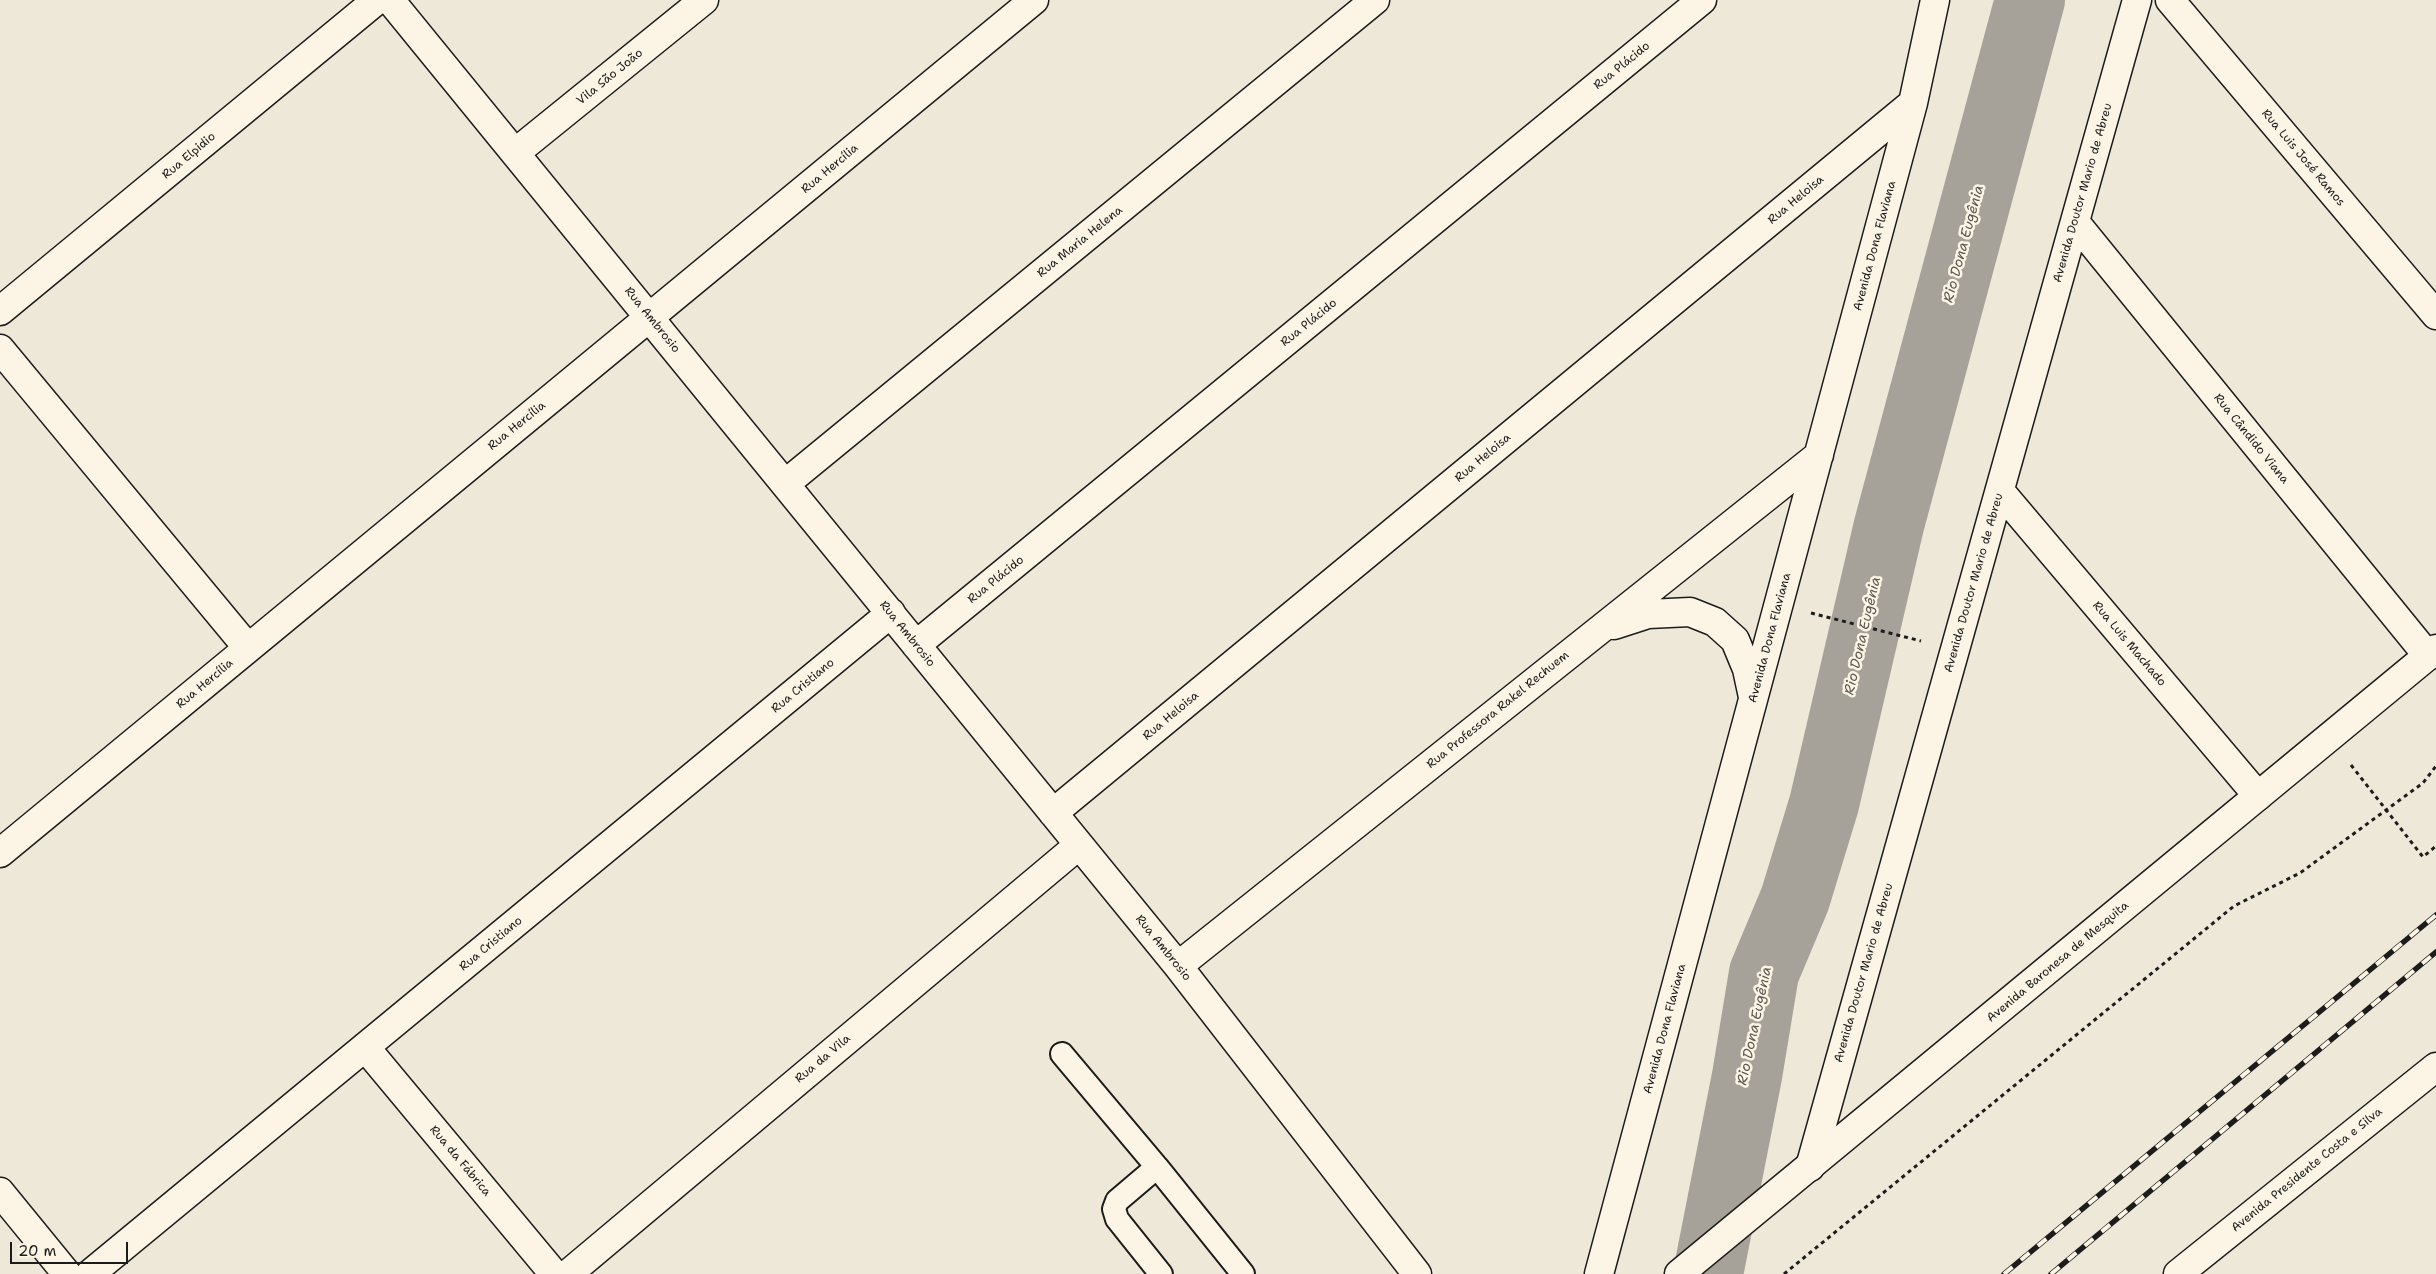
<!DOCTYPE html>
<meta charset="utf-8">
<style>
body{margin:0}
#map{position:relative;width:2436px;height:1274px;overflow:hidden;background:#eee8d9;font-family:"Shantell Sans",sans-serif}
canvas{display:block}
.scale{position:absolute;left:10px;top:1242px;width:118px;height:22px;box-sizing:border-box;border:2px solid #1c1c1c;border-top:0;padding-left:6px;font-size:15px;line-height:18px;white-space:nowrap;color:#1c1c1c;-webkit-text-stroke:4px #fcf5e5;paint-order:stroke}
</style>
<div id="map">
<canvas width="2436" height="1274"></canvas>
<div class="scale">20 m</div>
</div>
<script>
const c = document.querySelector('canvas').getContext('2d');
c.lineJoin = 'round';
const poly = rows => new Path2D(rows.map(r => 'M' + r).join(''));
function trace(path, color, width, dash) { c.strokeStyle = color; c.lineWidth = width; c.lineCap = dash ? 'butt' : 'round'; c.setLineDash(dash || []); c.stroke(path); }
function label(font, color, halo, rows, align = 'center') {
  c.font = font + ' "Shantell Sans",sans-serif'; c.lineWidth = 5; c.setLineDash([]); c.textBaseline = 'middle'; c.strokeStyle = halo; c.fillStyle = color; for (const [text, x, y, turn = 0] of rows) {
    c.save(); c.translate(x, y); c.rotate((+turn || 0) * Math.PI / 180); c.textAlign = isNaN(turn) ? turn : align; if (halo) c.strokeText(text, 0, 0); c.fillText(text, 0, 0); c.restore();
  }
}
trace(poly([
 [1708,1274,1747,1076,1764,973,1795,899,1824,804,1889,525,2030,0]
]), '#a7a299', 70);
const service = poly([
 [1062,1054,1157,1167],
 [1161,1274,1117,1219,1114,1209,1117,1201,1157,1167,1243,1274]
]);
const minor = poly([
 [390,0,1178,966,1417,1274],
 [2170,0,2436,315],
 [515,153,704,0],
 [2075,222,2428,656],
 [0,311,377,0],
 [0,349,248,648],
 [785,484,1375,0],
 [2000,491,2258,796],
 [1614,625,1648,614,1690,612,1715,622,1735,640,1747,669,1753,697],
 [916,645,1702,0],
 [1053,813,1913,103],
 [0,853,1034,0],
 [1178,966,1819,455],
 [365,1047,554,1274],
 [1810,1167,2137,0],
 [0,1192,67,1274],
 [90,1274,891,613],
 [568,1274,1079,845],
 [1599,1274,1913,103,1935,0]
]);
const secondary = poly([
 [1679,1274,2436,649]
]);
const primary = poly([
 [2178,1274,2436,1067]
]);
trace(service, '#1c1c1c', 26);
trace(minor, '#1c1c1c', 31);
trace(secondary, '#1c1c1c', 31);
trace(primary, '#1c1c1c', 31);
trace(poly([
 [1811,613,1921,641],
 [2351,765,2423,857,2436,846],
 [1784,1274,2234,906,2300,873,2423,783,2436,766]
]), '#1c1c1c', 3, [4, 4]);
trace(service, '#fcf5e5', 22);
trace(minor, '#fcf5e5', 28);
trace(secondary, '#fcf5e5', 28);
trace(primary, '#fcf5e5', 28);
const rail = poly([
 [2004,1274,2436,915],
 [2051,1274,2436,952]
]);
trace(rail, '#1c1c1c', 5.5);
trace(rail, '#fcf5e5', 4, [11]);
label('12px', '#1c1c1c', '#fcf5e5', [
 ["Rua Plácido",1622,66,-39],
 ["Vila São João",610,77,-39],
 ["Rua Elpidio",189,156,-40],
 ["Rua Luis José Ramos",2303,158,50],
 ["Rua Hercília",830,169,-40],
 ["Avenida Doutor Mario de Abreu",2083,193,-74],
 ["Rua Heloisa",1796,200,-40],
 ["Rua Maria Helena",1080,242,-39],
 ["Avenida Dona Flaviana",1875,246,-75],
 ["Rua Ambrosio",652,320,51],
 ["Rua Plácido",1309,323,-39],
 ["Rua Hercília",517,426,-39],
 ["Rua Cândido Viana",2251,439,51],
 ["Rua Heloisa",1483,458,-40],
 ["Rua Plácido",996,580,-39],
 ["Avenida Doutor Mario de Abreu",1974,583,-74],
 ["Rua Ambrosio",907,634,51],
 ["Avenida Dona Flaviana",1770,638,-75],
 ["Rua Luis Machado",2129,644,50],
 ["Rua Hercília",205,684,-40],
 ["Rua Cristiano",803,686,-40],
 ["Rua Professora Rakel Rechuem",1498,710,-39],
 ["Rua Heloisa",1171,716,-40],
 ["Rua Cristiano",491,944,-40],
 ["Rua Ambrosio",1163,948,51],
 ["Avenida Baronesa de Mesquita",2058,962,-40],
 ["Avenida Doutor Mario de Abreu",1864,973,-74],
 ["Avenida Dona Flaviana",1665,1029,-75],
 ["Rua da Vila",823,1059,-40],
 ["Rua da Fábrica",460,1161,50],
 ["Avenida Presidente Costa e Silva",2307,1170,-39]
]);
label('italic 14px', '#5b5854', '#fcf5e5', [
 ["Rio Dona Eugênia",1964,244,-75],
 ["Rio Dona Eugênia",1863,636,-77],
 ["Rio Dona Eugênia",1755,1026,-78]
]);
</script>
